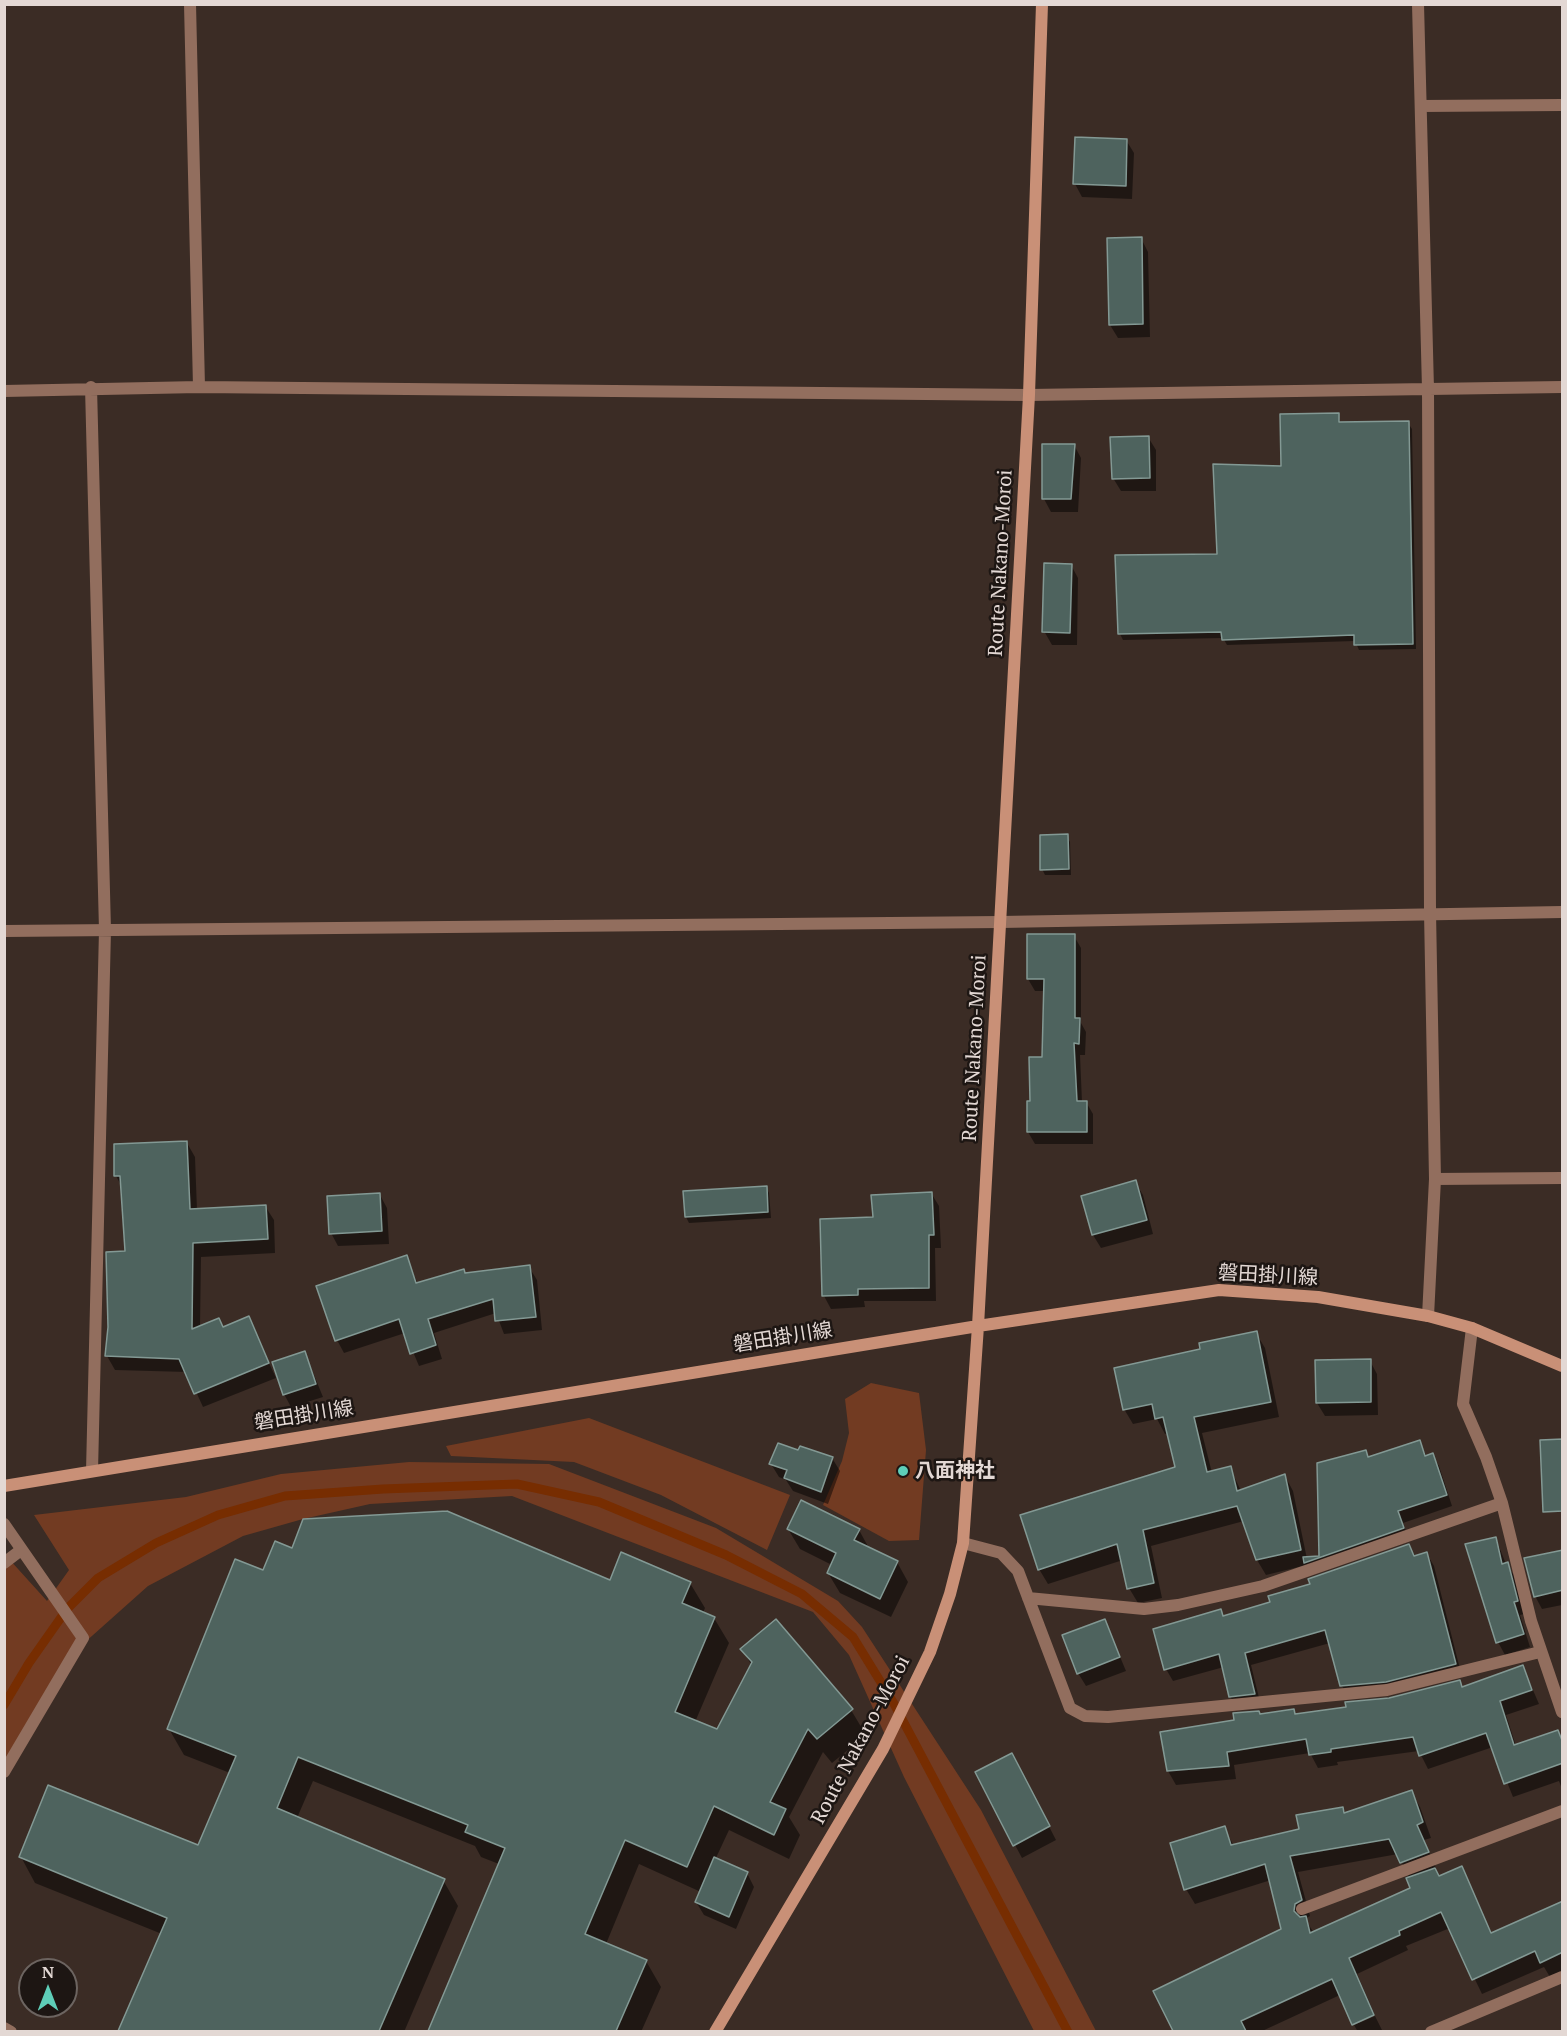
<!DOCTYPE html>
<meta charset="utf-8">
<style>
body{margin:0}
#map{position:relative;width:1567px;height:2036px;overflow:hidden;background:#3b2c25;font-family:"PT Serif",serif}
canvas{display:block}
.frame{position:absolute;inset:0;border:6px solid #e3d8d4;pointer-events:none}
.north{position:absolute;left:18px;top:1958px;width:60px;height:60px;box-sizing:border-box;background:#1d1613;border:2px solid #6c6460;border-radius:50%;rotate:0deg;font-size:16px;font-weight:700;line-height:24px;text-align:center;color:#e3d8d4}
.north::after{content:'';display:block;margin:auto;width:21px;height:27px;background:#5eceb8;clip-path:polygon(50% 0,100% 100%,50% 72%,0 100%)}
</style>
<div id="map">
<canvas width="1567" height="2036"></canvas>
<div class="frame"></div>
<div class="north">N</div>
</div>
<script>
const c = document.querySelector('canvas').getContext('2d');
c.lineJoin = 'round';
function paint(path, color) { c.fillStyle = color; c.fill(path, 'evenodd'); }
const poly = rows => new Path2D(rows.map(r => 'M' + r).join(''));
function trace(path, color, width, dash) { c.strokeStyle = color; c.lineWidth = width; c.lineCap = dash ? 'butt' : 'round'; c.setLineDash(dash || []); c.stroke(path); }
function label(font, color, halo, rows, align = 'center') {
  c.font = font + ' "PT Serif","Noto Sans JP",serif'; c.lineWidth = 5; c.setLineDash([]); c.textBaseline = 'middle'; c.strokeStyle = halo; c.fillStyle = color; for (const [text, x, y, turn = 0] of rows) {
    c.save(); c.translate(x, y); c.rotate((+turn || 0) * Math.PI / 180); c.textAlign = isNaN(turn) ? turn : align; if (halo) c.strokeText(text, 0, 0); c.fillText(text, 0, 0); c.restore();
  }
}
paint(poly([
 [871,1383,919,1393,926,1450,919,1540,889,1541,823,1505,842,1461,849,1433,845,1399],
 [589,1418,790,1495,767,1550,661,1495,574,1462,451,1456,446,1446],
 [409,1462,549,1464,716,1528,838,1601,862,1627,981,1810,1096,2031,1034,2031,904,1777,849,1655,813,1612,512,1496,370,1504,303,1519,243,1536,148,1586,74,1652,5,1763,5,1568,9,1559,47,1601,69,1570,34,1515,186,1497,281,1474]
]), '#723b22');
paint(poly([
 [1126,140,1134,153,1132,199,1082,197,1075,184],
 [1141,238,1148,252,1150,337,1118,338,1110,325],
 [1338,414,1341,424,1408,423,1412,429,1416,649,1359,650,1355,641,1227,645,1223,638,1123,640,1120,634,1219,555,1282,467],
 [1148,437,1156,450,1156,491,1121,491,1113,478],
 [1044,445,1074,445,1081,458,1078,512,1051,512,1044,499],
 [1071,565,1078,578,1077,645,1052,645,1044,631],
 [1067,836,1070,842,1071,875,1045,875,1042,869],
 [1074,936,1081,948,1081,1023,1086,1032,1085,1055,1080,1055,1082,1102,1086,1102,1093,1114,1093,1144,1035,1144,1028,1132,1032,1102,1043,1058,1046,991,1035,991,1028,979],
 [187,1143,195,1157,197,1210,265,1206,274,1220,275,1253,201,1257,200,1327,223,1328,248,1318,276,1378,203,1407,187,1372,115,1370,107,1356,126,1253,122,1187,116,1176,115,1145],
 [1135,1182,1143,1195,1153,1234,1101,1248,1093,1235,1083,1197],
 [766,1187,769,1193,771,1218,689,1223,686,1217],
 [931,1193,939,1206,941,1248,935,1248,936,1301,864,1301,865,1307,831,1309,824,1296,874,1218],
 [380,1195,387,1208,389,1244,338,1246,331,1233],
 [406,1257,418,1284,465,1275,529,1267,537,1280,542,1330,504,1334,496,1313,434,1333,442,1359,419,1366,405,1333,344,1353,337,1340],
 [1256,1333,1265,1348,1279,1417,1202,1433,1212,1473,1230,1468,1241,1491,1285,1476,1293,1491,1307,1559,1320,1557,1365,1452,1369,1458,1419,1442,1427,1457,1432,1455,1439,1466,1452,1506,1403,1523,1409,1540,1266,1575,1257,1560,1244,1521,1151,1546,1162,1598,1138,1603,1129,1588,1123,1560,1048,1584,1039,1569,1177,1468,1168,1433,1165,1434,1157,1419,1133,1424,1124,1409,1202,1350],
 [305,1353,323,1397,291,1407,284,1394],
 [1370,1361,1377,1374,1378,1415,1325,1416,1317,1403],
 [799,1452,832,1458,840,1471,828,1504,793,1491,786,1480,779,1477,771,1464],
 [788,1529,859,1530,870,1550,897,1562,908,1582,891,1617,840,1593,828,1573,832,1565,800,1549],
 [1496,1539,1506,1564,1515,1577,1524,1614,1520,1615,1530,1647,1505,1655,1498,1642],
 [1409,1546,1416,1557,1427,1554,1434,1566,1462,1677,1349,1698,1342,1686,1330,1643,1251,1665,1261,1706,1238,1709,1230,1696,1224,1667,1173,1681,1166,1669,1220,1611,1224,1617,1272,1603],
 [293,1550,611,1582,690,1583,705,1608,703,1613,714,1618,729,1643,695,1722,717,1731,752,1666,742,1649,851,1710,866,1735,832,1763,823,1752,789,1817,800,1835,789,1859,729,1830,715,1860,747,1873,754,1887,736,1929,704,1915,696,1902,701,1892,639,1864,606,1944,646,1961,661,1987,641,2032,429,2032,499,1864,481,1857,475,1846,313,1781,297,1818,443,1880,458,1906,404,2032,122,2032,162,1934,35,1883,21,1857,198,1847,230,1773,184,1755,169,1729,264,1572],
 [1562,1551,1562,1605,1542,1609,1535,1596],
 [1105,1621,1126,1671,1086,1686,1078,1673],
 [1523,1667,1539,1704,1506,1715,1516,1746,1562,1735,1562,1789,1559,1781,1513,1797,1493,1747,1428,1769,1419,1751,1337,1762,1338,1765,1318,1768,1310,1753,1234,1765,1236,1779,1176,1785,1168,1771,1162,1734,1293,1710,1296,1716,1348,1709,1459,1682,1463,1688],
 [1019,1768,1056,1840,1022,1858,1015,1845],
 [1411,1792,1420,1807,1431,1838,1424,1840,1436,1868,1434,1869,1439,1878,1461,1868,1492,1934,1562,1906,1562,1972,1550,1977,1544,1967,1482,1994,1450,1928,1406,1946,1408,1950,1357,1974,1374,2013,1353,2023,1340,1995,1260,2032,1175,2032,1155,1992,1283,1930,1271,1880,1195,1904,1186,1889,1224,1828,1234,1846,1301,1830,1342,1808,1346,1814],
 [1398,1854,1410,1879,1412,1889,1314,1933,1305,1919,1310,1916,1298,1872],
 [1375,2016,1382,2030,1358,2032,1354,2025]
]), '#0007');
trace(poly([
 [4,1705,29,1663,67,1609,98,1578,156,1543,218,1515,285,1496,383,1489,517,1484,599,1502,726,1555,802,1594,853,1637,893,1702,1068,2032]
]), '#772d01', 9);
const building = poly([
 [1075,137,1127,139,1126,186,1073,184,1075,137],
 [1142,237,1143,324,1109,325,1107,238,1142,237],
 [1339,413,1339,422,1409,421,1413,644,1354,645,1354,635,1222,640,1221,632,1118,634,1115,555,1217,554,1213,464,1281,466,1280,414,1339,413],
 [1149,436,1150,478,1112,479,1110,437,1149,436],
 [1042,444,1075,444,1071,499,1042,499,1042,444],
 [1044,563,1072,564,1070,633,1042,632,1044,563],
 [1068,834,1069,869,1040,870,1040,835,1068,834],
 [1027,934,1075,934,1075,1018,1080,1018,1079,1044,1074,1043,1077,1101,1087,1101,1087,1132,1027,1132,1027,1101,1030,1101,1029,1057,1042,1057,1044,979,1027,979,1027,934],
 [187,1141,190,1209,266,1205,268,1239,193,1243,192,1329,219,1318,223,1327,249,1316,269,1363,194,1394,179,1359,105,1356,108,1327,106,1252,125,1251,120,1176,114,1176,114,1144,187,1141],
 [1136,1180,1147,1220,1092,1235,1081,1196,1136,1180],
 [767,1186,768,1212,685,1217,683,1191,767,1186],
 [932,1192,934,1235,929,1235,929,1288,858,1289,858,1295,822,1296,820,1219,873,1217,871,1195,932,1192],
 [380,1193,382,1231,329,1234,327,1196,380,1193],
 [407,1255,416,1283,464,1269,465,1273,530,1265,536,1317,495,1321,493,1299,428,1319,436,1345,410,1354,399,1319,335,1341,316,1286,407,1255],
 [1257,1331,1271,1402,1194,1417,1207,1472,1231,1466,1237,1491,1285,1474,1301,1550,1256,1560,1237,1506,1143,1530,1154,1583,1127,1589,1117,1544,1038,1570,1020,1515,1175,1467,1163,1417,1155,1419,1152,1404,1123,1410,1114,1368,1200,1349,1199,1343,1257,1331],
 [305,1351,316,1384,283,1395,272,1362,305,1351],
 [1371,1359,1371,1402,1316,1403,1315,1360,1371,1359],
 [1563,1439,1563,1511,1543,1512,1540,1440,1563,1439],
 [1420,1440,1425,1456,1433,1453,1447,1495,1398,1511,1404,1528,1304,1563,1303,1557,1319,1556,1317,1463,1366,1450,1368,1457,1420,1440],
 [778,1443,798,1450,800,1446,833,1457,821,1492,784,1478,787,1470,769,1464,778,1443],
 [801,1500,860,1529,854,1540,898,1561,880,1599,827,1573,836,1553,787,1529,801,1500],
 [447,1511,610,1580,621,1552,691,1582,682,1603,715,1617,675,1712,717,1729,752,1662,740,1649,776,1619,853,1709,817,1739,808,1729,770,1802,786,1809,774,1835,714,1806,687,1867,625,1840,585,1934,647,1960,616,2031,428,2031,505,1848,465,1832,468,1825,298,1757,277,1808,445,1879,379,2031,118,2031,167,1918,19,1857,48,1785,198,1845,236,1756,167,1729,235,1559,263,1570,275,1541,292,1548,303,1519,447,1511],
 [1496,1537,1502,1564,1508,1562,1518,1601,1514,1602,1524,1634,1496,1643,1465,1544,1496,1537],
 [1409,1544,1414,1556,1427,1552,1456,1664,1386,1682,1340,1686,1325,1630,1245,1653,1255,1694,1229,1697,1219,1654,1164,1670,1153,1629,1221,1609,1223,1616,1270,1602,1268,1596,1310,1584,1308,1579,1409,1544],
 [1563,1550,1563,1590,1534,1597,1524,1558,1563,1550],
 [1105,1619,1120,1657,1077,1674,1062,1635,1105,1619],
 [1523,1665,1532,1690,1500,1701,1514,1745,1558,1730,1563,1743,1563,1763,1504,1784,1486,1733,1419,1756,1413,1737,1331,1749,1331,1752,1309,1755,1306,1739,1227,1752,1229,1766,1167,1771,1160,1732,1234,1720,1233,1713,1259,1711,1260,1714,1294,1709,1295,1714,1346,1707,1345,1702,1389,1698,1460,1680,1462,1687,1523,1665],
 [1012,1753,1050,1826,1013,1846,975,1772,1012,1753],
 [1412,1790,1423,1822,1417,1825,1429,1852,1400,1863,1389,1839,1290,1856,1302,1900,1295,1904,1294,1911,1300,1917,1306,1916,1310,1933,1410,1888,1406,1878,1435,1868,1439,1876,1462,1866,1491,1933,1563,1901,1563,1952,1540,1963,1535,1951,1472,1980,1441,1912,1399,1931,1400,1935,1349,1958,1374,2015,1352,2025,1332,1979,1241,2021,1246,2031,1173,2031,1153,1991,1281,1929,1265,1864,1184,1890,1170,1843,1225,1826,1231,1845,1299,1829,1296,1815,1343,1807,1344,1813,1412,1790],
 [714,1857,748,1872,729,1917,695,1902,714,1857]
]);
paint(building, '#4e635e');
trace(building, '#839994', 1.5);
trace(poly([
 [190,4,199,387],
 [1418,4,1428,389,1430,912,1435,1179,1428,1316],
 [1421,106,1562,105],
 [91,387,105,930,92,1471],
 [4,391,199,387,1029,395,1562,387],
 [4,931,1001,922,1562,912],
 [1435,1179,1562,1178],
 [1472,1328,1463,1404,1486,1457,1502,1503,1531,1621,1562,1712],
 [4,1524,83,1638,4,1772],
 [963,1543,1001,1553,1018,1571,1070,1708,1085,1716,1108,1717,1387,1690,1540,1652],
 [4,1563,21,1550],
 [1028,1598,1144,1609,1178,1605,1263,1586,1502,1503],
 [1302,1909,1562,1811],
 [4,2028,11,2032],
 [1431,2032,1562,1977]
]), '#926e5e', 12);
trace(poly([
 [4,1486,978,1326,1219,1290,1318,1297,1428,1316,1472,1328,1562,1366],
 [715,2032,883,1749,930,1652,950,1594,963,1543,978,1326,1029,395,1042,4]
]), '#c99077', 12);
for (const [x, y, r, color] of [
 [903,1471,6,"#5eceb8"]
]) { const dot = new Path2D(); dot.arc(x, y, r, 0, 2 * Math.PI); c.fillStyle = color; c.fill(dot); trace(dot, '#1d1613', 2); }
label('20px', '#e3d8d4', '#1d1613', [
 ["Route Nakano-Moroi",1001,563,-87],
 ["Route Nakano-Moroi",975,1048,-87],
 ["磐田掛川線",1268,1276,3],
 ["磐田掛川線",783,1338,-9],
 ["磐田掛川線",304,1416,-9],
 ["Route Nakano-Moroi",861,1740,-62]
]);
label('bold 20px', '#e3d8d4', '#1d1613', [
 ["八面神社",915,1471]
], 'left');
</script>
